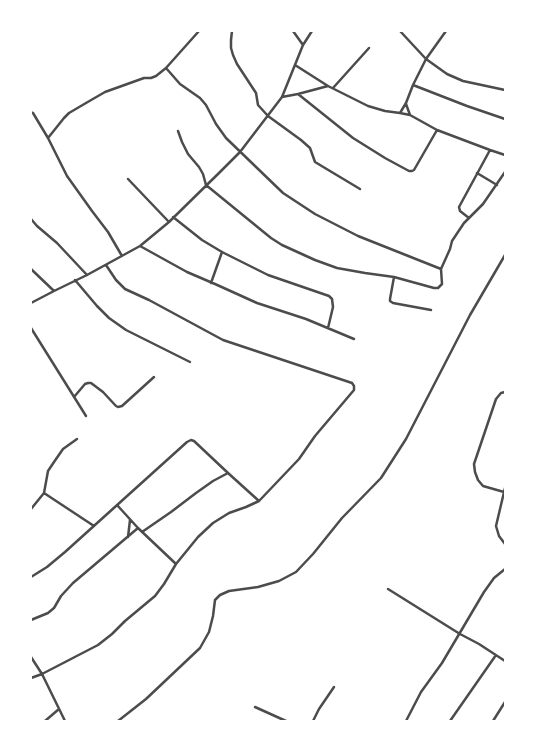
<!DOCTYPE html>
<style>
body{margin:0}
#map{position:relative;width:536px;height:752px;overflow:hidden;background:#fff;font-family:"Golos Text",sans-serif}
canvas{display:block}
.frame{position:absolute;inset:0;border:32px solid #fff;pointer-events:none}
</style>
<div id="map">
<canvas width="536" height="752"></canvas>
<div class="frame"></div>
</div>
<script>
const c = document.querySelector('canvas').getContext('2d');
c.lineJoin = 'round';
const poly = rows => new Path2D(rows.map(r => 'M' + r).join(''));
function trace(path, color, width, dash) { c.strokeStyle = color; c.lineWidth = width; c.lineCap = dash ? 'butt' : 'round'; c.setLineDash(dash || []); c.stroke(path); }
trace(poly([
 [232,31,231,40,231,48,233,55,237,64,256,93,258,105,268,116,301,140,310,148,315,162,360,189],
 [293,31,303,45],
 [400,31,426,59,447,74,463,81,505,90],
 [295,65,328,86,368,106,385,111,400,113,410,115,437,130,490,150,505,155],
 [166,68,180,84,200,98,206,105,216,124,226,138,283,193,315,214,358,236,441,269],
 [413,85,467,106,505,119],
 [333,88,369,48],
 [298,94,353,138,385,158,409,171,412,171,414,170,437,130],
 [282,97,298,94,328,86],
 [406,104,410,115],
 [31,112,33,113,48,138,67,176,92,211,108,232,122,256],
 [400,113,406,103,413,85,426,59,446,31],
 [178,131,182,142,188,154,199,167,203,174,206,185,271,238,282,245,315,260,337,268,365,273,394,277,434,288,438,288,442,284,441,269,450,249,452,241,464,223,483,204,505,172],
 [48,138,64,118,69,113,86,103,105,92,144,78,151,78,156,76,166,68,199,31],
 [477,173,497,185],
 [128,179,169,222],
 [173,217,202,240,222,252,268,275,329,296,332,299,333,307,328,328],
 [469,218,460,211,459,207,490,150],
 [31,219,37,226,57,243,87,275],
 [140,246,187,272,215,284,257,303,306,319,354,339],
 [31,269,54,291],
 [394,277,390,299,390,301,393,303,431,310],
 [75,280,97,306,109,318,126,330,190,362],
 [211,283,222,252],
 [31,303,54,291,87,275,140,246,169,222,219,173,240,152,282,97,303,45,312,31],
 [31,328,86,416],
 [74,397,85,384,88,383,91,383,103,392,116,406,118,407,122,406,154,377],
 [505,488,496,526,499,536,505,544],
 [504,492,483,486,478,480,475,472,474,464,496,399,501,393,505,392],
 [44,493,94,526],
 [117,505,138,528,176,564],
 [31,509,44,493,48,471,54,462,63,449,77,439],
 [142,532,171,512,196,493,213,481,228,473],
 [128,537,130,520],
 [31,577,47,567,65,552,187,442,191,440,194,441,228,473,259,501],
 [388,589,460,634,479,644,505,661],
 [31,620,48,613,54,608,61,596,73,583,138,528],
 [31,657,42,674,65,721],
 [31,678,42,674,98,645,112,634,125,621,155,596,164,584,176,564,198,537,213,523,229,513,246,507,259,501,299,459,315,436,354,390,354,386,352,383,223,340,149,300,125,289,116,280,106,265],
 [255,707,286,721],
 [45,721,59,709],
 [118,721,146,699,200,648,209,632,213,616,215,600,220,595,229,591,258,587,279,581,296,572,313,554,342,518,381,478,406,439,470,315,505,255],
 [313,721,319,709,334,687],
 [406,721,421,692,442,663,484,592,494,578,505,569],
 [450,721,496,655],
 [493,721,505,702]
]), '#4c4c4c', 2.5);
</script>
